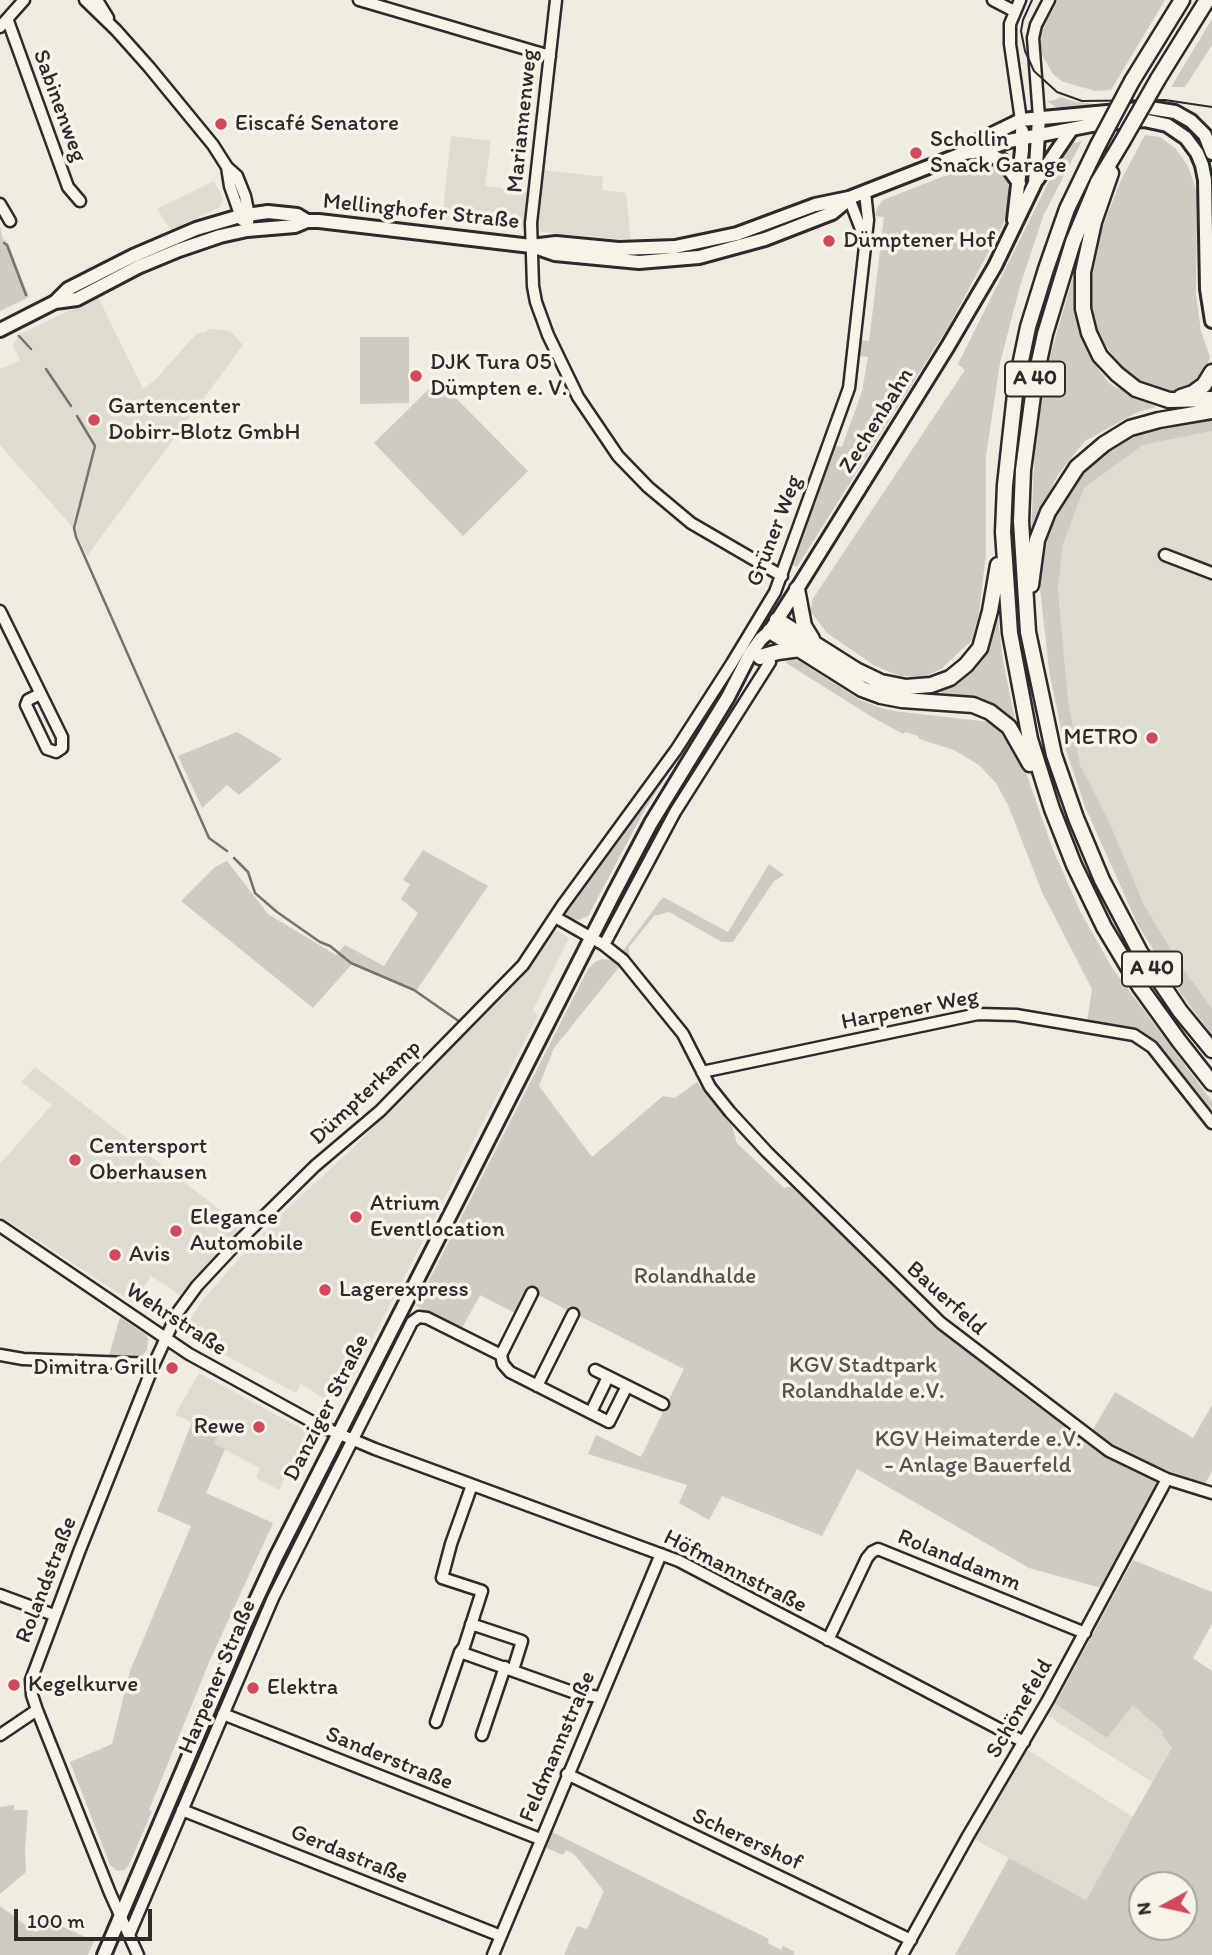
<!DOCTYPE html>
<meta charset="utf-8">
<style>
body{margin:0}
#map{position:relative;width:1212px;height:1955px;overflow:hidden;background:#efebe0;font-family:Itim,sans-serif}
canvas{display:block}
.north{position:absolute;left:1128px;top:1871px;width:70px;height:70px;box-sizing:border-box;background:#f7f3e8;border:2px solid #a5a39c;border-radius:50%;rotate:262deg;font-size:19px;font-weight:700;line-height:28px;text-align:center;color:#2b2b2b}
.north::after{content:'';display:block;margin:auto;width:24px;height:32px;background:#d1495b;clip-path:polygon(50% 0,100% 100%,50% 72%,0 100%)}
.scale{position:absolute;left:14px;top:1909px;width:138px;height:32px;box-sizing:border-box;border:4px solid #2b2b2b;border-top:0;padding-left:9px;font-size:21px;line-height:24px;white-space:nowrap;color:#2b2b2b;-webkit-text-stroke:5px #f7f3e8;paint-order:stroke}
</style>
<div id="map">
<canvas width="1212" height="1955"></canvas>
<div class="north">N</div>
<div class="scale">100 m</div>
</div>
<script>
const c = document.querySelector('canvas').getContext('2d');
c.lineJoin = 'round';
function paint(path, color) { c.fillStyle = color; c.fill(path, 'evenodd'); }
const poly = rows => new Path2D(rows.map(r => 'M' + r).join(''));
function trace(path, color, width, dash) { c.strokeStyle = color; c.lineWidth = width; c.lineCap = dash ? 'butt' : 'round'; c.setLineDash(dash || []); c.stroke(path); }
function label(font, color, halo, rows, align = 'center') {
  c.font = font + ' Itim,sans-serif'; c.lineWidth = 7; c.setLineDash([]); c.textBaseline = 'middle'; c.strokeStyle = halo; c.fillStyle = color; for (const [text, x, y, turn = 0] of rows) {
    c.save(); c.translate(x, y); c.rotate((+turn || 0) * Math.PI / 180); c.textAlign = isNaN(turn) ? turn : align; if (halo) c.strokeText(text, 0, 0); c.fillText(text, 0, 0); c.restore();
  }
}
paint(poly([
 [451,136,491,141,485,186,529,191,526,222,522,227,519,229,442,219],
 [543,170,603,177,602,190,626,193,631,240,542,232,537,226],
 [214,181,223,198,220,207,171,230,157,209],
 [98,297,143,389,156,379,196,334,205,332,208,329,230,331,243,345,87,556,75,530,0,445,0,369,20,360,13,345,17,339,16,336],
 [1212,431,1212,1008,1183,969,1144,905,1108,819,1080,765,1068,699,1058,590,1063,545,1084,488,1143,445],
 [555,929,569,938,533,1010,538,1015,343,1397,337,1394,326,1400,301,1384,296,1393,182,1332,202,1301,235,1263,292,1204,353,1148,525,973],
 [35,1067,242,1227,180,1295,151,1276,134,1303,0,1216,0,1164,52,1105,21,1082],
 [199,1373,306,1431,306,1436,279,1490,256,1478,260,1468,214,1444,218,1434,175,1415],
 [1055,1704,1107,1738,1133,1704,1163,1732,1161,1736,1172,1746,1152,1782,1048,1716],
 [1028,1750,1133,1817,1086,1900,972,1838]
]), '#dedbd1');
paint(poly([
 [1058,0,1165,0,1111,90,1096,91,1063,82,1053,74,1042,55,1040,39,1045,25],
 [1212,19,1212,45,1185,87,1171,87],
 [1060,97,1076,102,1095,104,1095,106,1058,108,1046,101,1055,100],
 [1145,135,1160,137,1175,148,1188,166,1197,192,1196,295,1201,331,1210,357,1203,378,1193,387,1175,392,1146,385,1121,366,1100,338,1091,310,1091,282,1101,231,1120,182],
 [1082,141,1044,214,1020,286,1000,363,986,456,986,554,979,613,972,640,941,669,924,677,900,676,875,666,827,633,811,612,812,600,965,370,958,364,1064,151,1074,143],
 [980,162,995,165,1004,174,1008,183,1010,199,1003,225,950,324,797,567,793,565,835,446,842,447,862,391,868,357,858,356,860,340,869,341,884,217,875,216,878,206,883,200],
 [0,227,3,239,8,243,29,297,0,311],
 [1081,249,1077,304,1095,365,1110,384,1156,407,1138,412,1085,441,1057,476,1031,535,1035,440,1049,360],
 [360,337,409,337,409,403,360,404],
 [438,380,528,471,463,536,374,443],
 [1212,417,1212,431,1143,445,1084,488,1063,545,1058,590,1068,699,1080,765,1108,819,1144,905,1183,969,1212,1008,1212,1035,1181,994,1138,925,1086,809,1064,744,1049,670,1039,580,1043,543,1055,514,1082,471,1110,447,1135,433,1161,426],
 [997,609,1003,661,1016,725,978,701,942,695,941,690,972,670,984,653],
 [789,660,799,661,860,700,878,707,894,711,989,722,1007,736,1023,764,1052,847,1081,913,1113,969,1212,1101,1212,1117,1155,1046,1136,1028,1087,1022,1092,989,1042,892,1008,805,996,783,979,765,954,750,919,739,918,736,906,732,903,734,872,717,786,663],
 [699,726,644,811,588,916,579,920,567,918,566,911],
 [237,732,282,759,239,795,227,785,202,808,178,756],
 [423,850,488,886,416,991,352,964,313,1008,181,901,215,867,227,861,268,914,336,955,345,945,384,966,418,913,401,899,410,884,403,880],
 [769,864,784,875,774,881,733,942,722,942,669,912,654,916,629,947,629,958,622,952,663,897,728,932],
 [602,959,612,960,620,966,554,1048,539,1086,592,1157,663,1096,675,1098,697,1082,732,1126,737,1143,784,1188,793,1186,939,1329,1030,1401,1115,1462,1157,1482,1101,1588,1029,1568,857,1469,822,1536,722,1496,709,1520,679,1503,687,1485,588,1454,596,1435,641,1457,684,1369,530,1291,517,1314,480,1295,462,1328,416,1306,588,969,595,962],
 [120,1317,146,1335,148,1339,147,1350,143,1355,136,1358,109,1356],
 [1115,1392,1193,1438,1212,1405,1212,1471,1205,1484,1142,1461,1118,1448,1092,1431],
 [192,1422,218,1435,214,1444,225,1449,206,1493,273,1523,210,1660,149,1810,152,1811,129,1865,125,1870,117,1871,110,1865,70,1762,112,1744,130,1671,191,1526,157,1511],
 [1133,1560,1212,1592,1212,1624,1193,1658,1212,1671,1212,1955,955,1955,1009,1858,1086,1900,1172,1747,1161,1735,1163,1732,1133,1705,1107,1738,1055,1704],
 [1142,1885,1184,1885,1184,1927,1142,1927],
 [14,1805,14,1810,28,1810,25,1849,26,1872,0,1894,0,1807],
 [552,1832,769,1939,768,1943,781,1950,783,1946,795,1952,794,1955,564,1955,577,1926,587,1929,604,1891,574,1854,566,1850,563,1855,546,1848],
 [0,1906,35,1932,57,1924,94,1941,88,1955,0,1955]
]), '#cfcbc2');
trace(poly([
 [4,243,7,245,26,295],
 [19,336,31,349],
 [46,369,71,406],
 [77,416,95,446,74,528,76,537,209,838,227,851],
 [234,858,248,872,255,893,277,912,320,942,330,946,351,963,414,990,460,1022]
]), '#74726e', 2.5);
const minor = poly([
 [85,0,116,30,149,67,213,145,227,167,237,176,245,196,249,215,247,230],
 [97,0,108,18],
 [359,0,550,56],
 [556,0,531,223,533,286,536,302,548,335,578,397,618,456,648,487,691,523,782,576],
 [993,0,1014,11],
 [1020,0,1010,24,1010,44,1021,120],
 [8,21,68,187,80,201],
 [0,27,24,0],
 [1039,117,1033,38,1036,25,1049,0],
 [227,167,230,186,242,220],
 [849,198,864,237],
 [0,204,10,221],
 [1165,555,1212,573],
 [0,611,62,737,62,748,56,752,47,749,26,705,28,700,40,694],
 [555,917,604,945,623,960,683,1034,710,1087,730,1112,767,1152,941,1323,1109,1451,1167,1479,1212,1493],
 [604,945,675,812,770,662],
 [702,1072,978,1014,1016,1015,1134,1035,1152,1047,1212,1123],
 [0,1226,189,1354,318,1425,375,1449,679,1561,1024,1742],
 [0,1355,23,1359,154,1364],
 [501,1355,532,1293],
 [537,1386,573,1314],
 [627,1386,663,1404],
 [591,1412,608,1377],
 [472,1485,451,1544,442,1578,482,1591,464,1647,460,1652,578,1694,600,1697],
 [0,1595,54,1615],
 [471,1624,522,1641,513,1670],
 [828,1640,867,1558,872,1552,878,1549,1085,1633],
 [223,1714,540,1839],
 [436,1722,460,1652],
 [0,1735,37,1710],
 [482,1735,505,1667],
 [567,1774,911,1940],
 [182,1810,501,1936],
 [129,1935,273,1598,412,1322,419,1317,427,1318,501,1355,503,1364,510,1372,609,1422,627,1386,595,1370],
 [138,1955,110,1893,37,1710,32,1695,31,1680,79,1552,154,1364,178,1312,197,1286,238,1242,315,1166,380,1111,523,965,562,906,676,750,732,663,775,592,849,388,868,220,865,192],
 [493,1955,661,1554],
 [902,1955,968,1836,1048,1700,1167,1479]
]);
const major = poly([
 [981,151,1003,161,1019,183],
 [964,153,974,143,1021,120,1150,108,1175,112,1191,121,1205,135,1212,153],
 [1037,180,1071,130],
 [1014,220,1022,150,1022,131],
 [535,247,555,254,639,262,699,257,765,239,832,213,849,199],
 [55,302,68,289,133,256,196,229,240,216,268,212,297,215,307,221],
 [0,330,55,302,77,299,138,267,179,250,220,236,247,230,295,226,307,221,319,221,531,246,556,243,619,249,675,247,737,234,815,205,849,198,964,153,981,151,1009,141,1097,124,1144,120,1167,125,1186,138,1197,153,1202,165,1205,180,1207,289,1212,321],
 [104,1955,245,1624,276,1557,614,893,651,823,728,697,750,654,761,639,770,631,797,589,948,346,995,266,1035,183,1039,117]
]);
const highway = poly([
 [1158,79,1207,0],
 [1132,81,1182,0],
 [1122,142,1098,182,1073,242,1045,334,1035,380,1023,470,1021,521,1028,632,1054,755,1076,818,1102,880,1140,952,1180,1011,1212,1050],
 [1098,145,1067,209,1046,269,1028,327,1016,385,1005,485,1003,532,1010,633,1030,739,1052,809,1074,865,1104,927,1140,987,1179,1041,1212,1083],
 [1111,173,1094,222,1083,272,1083,309,1089,333,1100,356,1117,374,1136,389,1169,400,1212,399],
 [1181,397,1193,393,1204,385,1212,372],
 [1031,585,1037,540,1048,512,1077,467,1104,444,1130,428,1159,420,1212,411],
 [797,589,804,626,812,639],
 [777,620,856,670,881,682,906,687,931,685,950,678,966,665,980,648,990,611,998,565],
 [770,631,862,689,881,696,902,700,973,705,990,712,1009,727,1030,764],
 [760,657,778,652,800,649]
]);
trace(minor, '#2b2b2b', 15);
trace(major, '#2b2b2b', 18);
trace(highway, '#2b2b2b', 19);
trace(minor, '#f7f3e8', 10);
trace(major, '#f7f3e8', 12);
trace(highway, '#f7f3e8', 14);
trace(poly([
 [1032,0,1023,20,1021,31,1025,51,1034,71,1057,92,1082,101,1165,100,1212,107]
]), '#2b2b2b', 2);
const highwayBridge = poly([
 [1122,142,1158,79],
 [1098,145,1132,81]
]);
trace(highwayBridge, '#2b2b2b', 19, []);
trace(highwayBridge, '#f7f3e8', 14);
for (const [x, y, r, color] of [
 [221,124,7,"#d1495b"],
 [916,153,7,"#d1495b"],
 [829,241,7,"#d1495b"],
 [416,376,7,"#d1495b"],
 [94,420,7,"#d1495b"],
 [1152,738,7,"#d1495b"],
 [75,1160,7,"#d1495b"],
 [356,1217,7,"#d1495b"],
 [176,1231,7,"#d1495b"],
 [115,1255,7,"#d1495b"],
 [325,1290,7,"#d1495b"],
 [172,1368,7,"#d1495b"],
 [259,1427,7,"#d1495b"],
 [14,1685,7,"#d1495b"],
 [253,1688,7,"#d1495b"]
]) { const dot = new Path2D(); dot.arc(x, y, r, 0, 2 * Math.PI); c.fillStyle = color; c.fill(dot); trace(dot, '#f7f3e8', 2.5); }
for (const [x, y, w] of [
 [1035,379,60],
 [1152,969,60]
]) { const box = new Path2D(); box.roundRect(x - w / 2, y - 17.5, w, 35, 5); c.fillStyle = '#f7f3e8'; c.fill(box); trace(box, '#2b2b2b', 2); }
label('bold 21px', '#2b2b2b', null, [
 ["A 40",1035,379],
 ["A 40",1152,969]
]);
label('23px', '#2b2b2b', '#f7f3e8', [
 ["Sabinenweg",59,106,70],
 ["Mariannenweg",523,121,-84],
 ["Mellinghofer Straße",421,212,6],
 ["Zechenbahn",877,421,-58],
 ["Grüner Weg",775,531,-69],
 ["Harpener Weg",910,1010,-11],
 ["Dümpterkamp",366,1093,-43],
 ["Bauerfeld",946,1299,42],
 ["Wehrstraße",176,1320,33],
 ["Danziger Straße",327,1408,-63],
 ["Rolanddamm",959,1561,22],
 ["Höfmannstraße",735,1572,27],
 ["Rolandstraße",47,1580,-69],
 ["Harpener Straße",218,1677,-67],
 ["Schönefeld",1020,1709,-60],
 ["Feldmannstraße",558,1747,-67],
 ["Sanderstraße",389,1759,22],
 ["Scherershof",747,1840,25],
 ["Gerdastraße",349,1855,22]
]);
label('23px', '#2b2b2b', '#f7f3e8', [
 ["Eiscafé Senatore",235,124],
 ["Schollin",930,140],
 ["Snack Garage",930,166],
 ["Dümptener Hof",843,241],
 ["DJK Tura 05",430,363],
 ["Dümpten e. V.",430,389],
 ["Gartencenter",108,407],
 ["Dobirr-Blotz GmbH",108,433],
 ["METRO",1138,738,"right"],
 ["Centersport",89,1147],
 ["Oberhausen",89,1173],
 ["Atrium",370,1204],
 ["Eventlocation",370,1230],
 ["Elegance",190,1218],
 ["Automobile",190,1244],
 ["Avis",129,1255],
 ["Lagerexpress",339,1290],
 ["Dimitra Grill",158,1368,"right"],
 ["Rewe",245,1427,"right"],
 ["Kegelkurve",28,1685],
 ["Elektra",267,1688]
], 'left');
label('23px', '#545351', '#f7f3e8', [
 ["Rolandhalde",695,1277],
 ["KGV Stadtpark",863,1366],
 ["Rolandhalde e.V.",863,1392],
 ["KGV Heimaterde e.V.",978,1440],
 ["- Anlage Bauerfeld",978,1466]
]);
</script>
